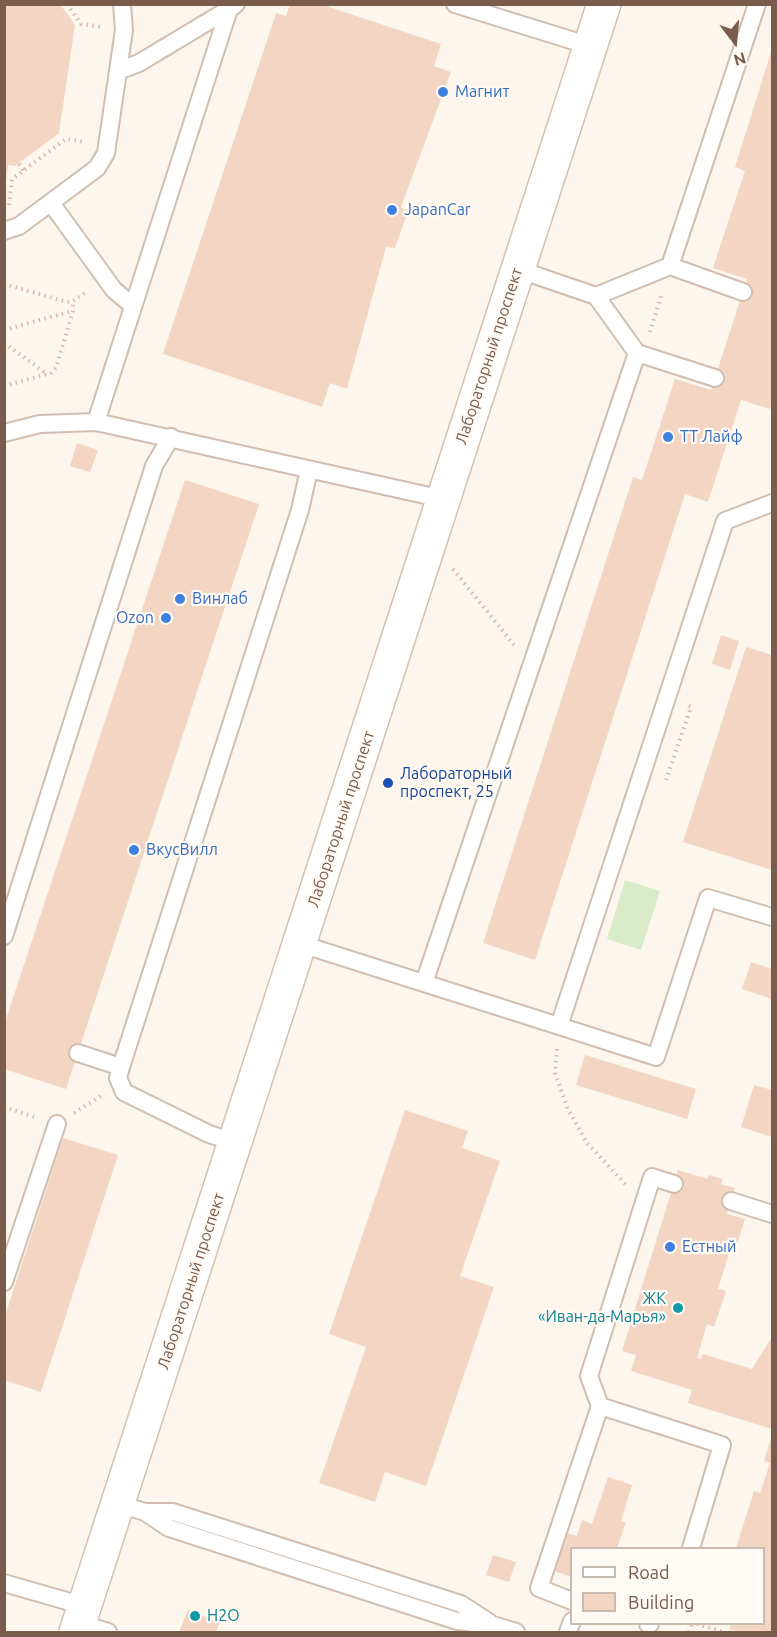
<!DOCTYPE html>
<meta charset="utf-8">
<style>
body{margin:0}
#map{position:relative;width:777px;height:1637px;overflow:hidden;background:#fdf6ec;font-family:Ubuntu,sans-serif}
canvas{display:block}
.frame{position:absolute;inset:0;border:6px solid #7a5c4d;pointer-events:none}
.legend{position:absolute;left:570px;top:1547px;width:195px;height:78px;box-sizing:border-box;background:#fffaf3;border:2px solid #cabbb1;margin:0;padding:8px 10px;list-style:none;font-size:18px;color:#7a5c4d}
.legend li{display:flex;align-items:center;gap:12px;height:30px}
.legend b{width:30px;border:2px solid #cabbb1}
.north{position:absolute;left:705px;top:12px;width:60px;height:60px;-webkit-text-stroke:4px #fffaf3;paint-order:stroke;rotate:164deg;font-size:16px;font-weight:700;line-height:24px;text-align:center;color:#7a5c4d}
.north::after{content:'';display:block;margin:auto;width:21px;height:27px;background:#7a5c4d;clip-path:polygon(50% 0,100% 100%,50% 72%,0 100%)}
</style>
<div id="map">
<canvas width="777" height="1637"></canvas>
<div class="frame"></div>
<ul class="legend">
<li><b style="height:8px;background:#fff"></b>Road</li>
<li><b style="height:16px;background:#f3d5c3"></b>Building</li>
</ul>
<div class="north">N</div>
</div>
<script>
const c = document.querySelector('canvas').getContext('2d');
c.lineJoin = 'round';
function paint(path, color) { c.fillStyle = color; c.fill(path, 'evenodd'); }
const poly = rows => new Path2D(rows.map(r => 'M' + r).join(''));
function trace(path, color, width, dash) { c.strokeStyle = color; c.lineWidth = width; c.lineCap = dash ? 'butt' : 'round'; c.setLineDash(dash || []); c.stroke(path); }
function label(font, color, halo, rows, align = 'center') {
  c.font = font + ' Ubuntu,sans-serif'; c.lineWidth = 4.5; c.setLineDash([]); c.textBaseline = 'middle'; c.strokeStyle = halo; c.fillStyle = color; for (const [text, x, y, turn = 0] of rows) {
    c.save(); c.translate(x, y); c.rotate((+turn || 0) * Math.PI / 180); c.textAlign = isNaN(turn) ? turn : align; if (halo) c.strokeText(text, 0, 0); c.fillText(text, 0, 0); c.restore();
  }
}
paint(poly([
 [625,880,660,891,641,950,607,939]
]), '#d8ecc9');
paint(poly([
 [4,4,60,4,75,25,59,133,15,166,8,165,6,181],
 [290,4,320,4,441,44,434,66,451,72,401,207,408,211,395,248,386,247,347,389,330,383,322,407,163,354,276,13,286,16],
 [772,49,772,401,770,409,741,400,708,502,685,494,535,960,483,943,633,477,642,480,675,379,711,390,747,279,713,268,745,171,735,167],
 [77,443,98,450,90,472,70,466],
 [185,480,259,504,66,1089,4,1069,4,1025],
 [721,635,739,641,730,670,712,664],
 [746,647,772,655,772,870,683,842],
 [751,962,772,969,772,999,742,989],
 [585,1055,696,1089,687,1119,576,1085],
 [754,1085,772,1090,772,1137,741,1127],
 [405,1110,468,1131,462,1148,500,1161,460,1276,494,1287,426,1486,385,1472,375,1502,319,1483,366,1347,329,1334],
 [63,1138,118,1155,41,1392,4,1380,4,1319],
 [678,1170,707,1179,709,1175,723,1179,721,1184,735,1188,727,1214,745,1219,735,1251,730,1250,718,1289,726,1291,714,1327,707,1324,697,1358,701,1359,703,1354,752,1369,772,1337,772,1429,688,1403,692,1390,631,1371,636,1355,622,1351],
 [772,1434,772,1632,742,1632,729,1629,731,1624,764,1624,764,1548,736,1548,754,1491,760,1493,770,1463,764,1461],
 [608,1477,632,1485,621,1521,626,1522,617,1548,572,1548,572,1577,554,1571,567,1533,577,1536,582,1520,592,1524],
 [493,1555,516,1562,509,1582,486,1575],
 [188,1610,220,1622,216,1632,179,1632]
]), '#f3d5c3');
const lane = poly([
 [236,4,229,9,96,422,443,499],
 [455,4,590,46],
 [118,71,139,63,229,9],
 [51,203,114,290,133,306],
 [4,231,19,226,97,168,106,153,124,30,122,4],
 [670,266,757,4],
 [517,269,596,296,637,353,715,378],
 [596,296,670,266,743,292],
 [4,433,40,424,96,422],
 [4,936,154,466,171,437],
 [301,944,559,1026,725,521,772,503],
 [424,983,637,353],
 [559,1026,656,1057,708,898,772,917],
 [78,1053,121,1067,118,1078,124,1092,209,1134,236,1143],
 [121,1067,300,510,309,470],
 [731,1201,772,1214],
 [4,1282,57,1124],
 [600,1406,722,1445,691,1548],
 [118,1504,145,1512,169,1528,457,1621,493,1625,516,1632],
 [145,1512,173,1512,461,1604,490,1623],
 [4,1583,84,1606],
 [572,1601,539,1588,600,1406,589,1376,652,1177,674,1184],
 [79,1623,108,1632],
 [648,1624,650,1624],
 [568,1632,572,1621]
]);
const secondary = poly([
 [76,1632,604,4]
]);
trace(lane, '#d1beb0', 20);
trace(secondary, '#d6c0b0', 36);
trace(poly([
 [67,4,81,24,103,27],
 [19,164,24,171],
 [9,205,12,179,66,139,86,142],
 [4,284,67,302,73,301,88,291],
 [4,330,72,311],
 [650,332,662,293],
 [4,343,47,374],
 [4,386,51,373,56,368,73,311,73,301],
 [453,569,514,645],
 [666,780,691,707,686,705],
 [557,1049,555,1073,567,1107,587,1143,627,1186],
 [4,1107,38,1118],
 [74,1113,101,1096],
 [697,1624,724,1632],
 [689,1632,692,1624]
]), '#d9b8a5', 4, [1.5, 4.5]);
trace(lane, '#fff', 16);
trace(secondary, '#fff', 33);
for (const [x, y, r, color] of [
 [443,92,6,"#3f7fe0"],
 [392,210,6,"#3f7fe0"],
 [668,437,6,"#3f7fe0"],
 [180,599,6,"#3f7fe0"],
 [166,618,6,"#3f7fe0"],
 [388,783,6,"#1a4fb4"],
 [134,850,6,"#3f7fe0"],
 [670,1247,6,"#3f7fe0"],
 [678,1308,6,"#0f9aa8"],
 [195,1616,6,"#0f9aa8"]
]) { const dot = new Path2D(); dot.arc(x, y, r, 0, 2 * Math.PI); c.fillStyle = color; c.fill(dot); trace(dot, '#fffaf3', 2); }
label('16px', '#366cbe', '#fffaf3', [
 ["Магнит",455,92],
 ["JapanCar",404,210],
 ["ТТ Лайф",680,437],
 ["Винлаб",192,599],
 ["Ozon",154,618,"right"],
 ["ВкусВилл",146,850],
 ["Естный",682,1247]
], 'left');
label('16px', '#7a5c4d', '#fffaf3', [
 ["Лабораторный проспект",489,356,-72],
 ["Лабораторный проспект",341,819,-72],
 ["Лабораторный проспект",191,1281,-72]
]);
label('16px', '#164399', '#fffaf3', [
 ["Лабораторный",400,774],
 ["проспект, 25",400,792]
], 'left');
label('16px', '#0d838f', '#fffaf3', [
 ["ЖК",666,1299],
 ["«Иван-да-Марья»",666,1317],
 ["H2O",207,1616,"left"]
], 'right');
</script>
